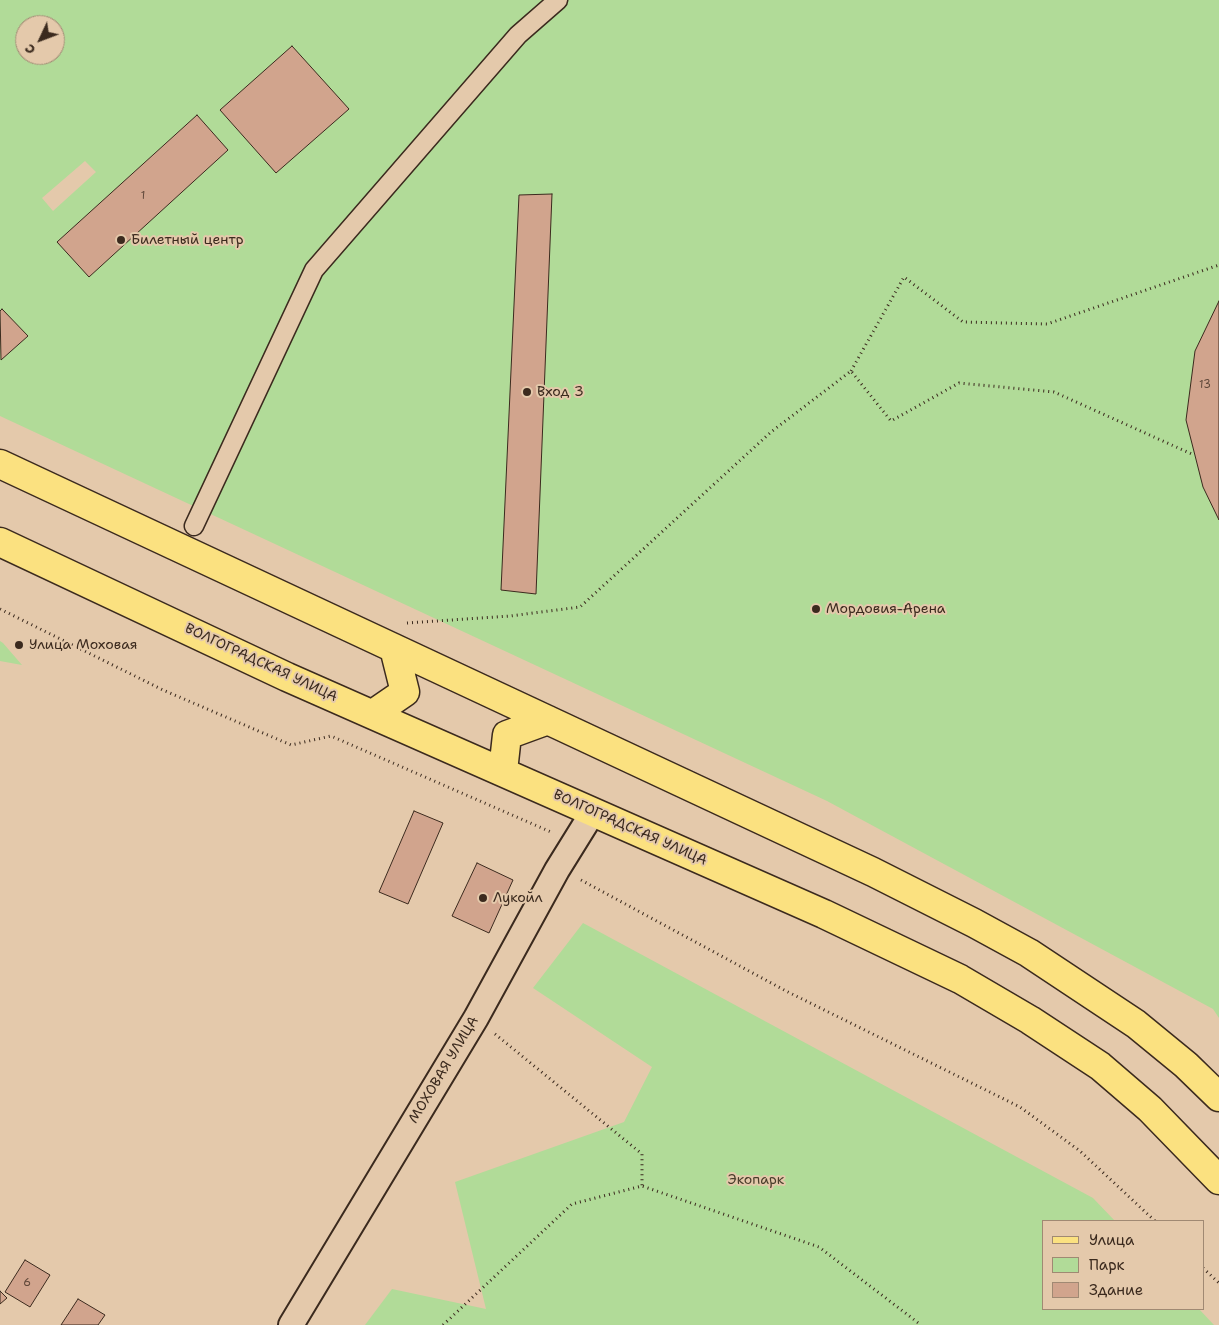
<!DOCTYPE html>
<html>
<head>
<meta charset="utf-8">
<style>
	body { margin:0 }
	#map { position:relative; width:1219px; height:1325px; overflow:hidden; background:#e4c9ab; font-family:"Shantell Sans",sans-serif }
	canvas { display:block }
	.legend { position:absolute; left:1042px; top:1220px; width:162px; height:90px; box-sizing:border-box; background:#e4c9ab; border:1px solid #a08973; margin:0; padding:6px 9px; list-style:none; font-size:15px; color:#3b2a1e }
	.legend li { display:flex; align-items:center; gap:10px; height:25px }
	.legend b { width:25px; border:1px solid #a08973 }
	.north { position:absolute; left:15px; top:15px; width:50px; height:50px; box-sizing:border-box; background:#e4c9ab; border:1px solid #a08973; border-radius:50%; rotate:227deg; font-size:14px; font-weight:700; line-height:20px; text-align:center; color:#3b2a1e }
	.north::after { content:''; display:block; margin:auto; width:18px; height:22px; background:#3b2a1e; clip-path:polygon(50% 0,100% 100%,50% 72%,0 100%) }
</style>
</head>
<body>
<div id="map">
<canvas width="1219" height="1325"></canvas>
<ul class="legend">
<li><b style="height:6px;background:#fbe180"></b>Улица</li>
<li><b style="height:14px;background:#b1db98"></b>Парк</li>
<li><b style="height:14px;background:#d1a48d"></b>Здание</li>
</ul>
<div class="north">С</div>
</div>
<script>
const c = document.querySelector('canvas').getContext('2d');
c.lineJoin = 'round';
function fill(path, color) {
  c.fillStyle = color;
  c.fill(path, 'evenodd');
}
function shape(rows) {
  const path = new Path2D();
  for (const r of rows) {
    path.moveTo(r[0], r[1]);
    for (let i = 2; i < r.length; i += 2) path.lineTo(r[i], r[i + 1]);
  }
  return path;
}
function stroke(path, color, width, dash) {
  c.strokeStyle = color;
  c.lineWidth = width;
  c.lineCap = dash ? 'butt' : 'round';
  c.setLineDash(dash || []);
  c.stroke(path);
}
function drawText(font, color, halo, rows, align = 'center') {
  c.font = font + ' "Shantell Sans",sans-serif';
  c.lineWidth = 4;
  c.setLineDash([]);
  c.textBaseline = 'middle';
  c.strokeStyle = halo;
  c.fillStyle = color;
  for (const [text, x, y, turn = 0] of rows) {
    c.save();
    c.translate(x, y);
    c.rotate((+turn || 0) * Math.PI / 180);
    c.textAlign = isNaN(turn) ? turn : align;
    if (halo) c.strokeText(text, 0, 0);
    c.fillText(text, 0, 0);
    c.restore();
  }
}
fill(shape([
	[0,0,1219,0,1219,1018,1213,1009,827,801,0,416],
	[25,25,55,25,55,55,25,55],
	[85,161,96,172,53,211,42,198],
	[0,641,3,643,22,665,0,661],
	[583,923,1093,1198,1115,1221,1043,1221,1043,1309,1199,1309,1214,1325,365,1325,392,1289,486,1309,455,1182,624,1122,652,1067,533,988]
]), '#b1db98');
const building = shape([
	[292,46,349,109,276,173,220,110,292,46],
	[197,115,228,150,89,277,57,242,197,115],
	[552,194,536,594,501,590,519,195,552,194],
	[1219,301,1219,520,1203,487,1186,420,1195,351,1219,301],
	[2,309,28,336,1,360,0,311,2,309],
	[414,811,443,823,408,904,379,892,414,811],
	[477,863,513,880,489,933,452,916,477,863],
	[25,1260,50,1275,30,1307,5,1292,25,1260],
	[0,1291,7,1298,0,1304,0,1291],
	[78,1299,105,1315,98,1325,61,1325,78,1299]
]);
fill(building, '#d1a48d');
stroke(building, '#3b2a1e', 1);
const pedestrian = shape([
	[194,526,314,270,518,35,558,0]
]);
const minor = shape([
	[291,1325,476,1018,557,870,593,812]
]);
const primary = shape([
	[0,464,873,872,974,923,1029,953,1136,1024,1186,1065,1219,1097],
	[0,542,287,677,824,914,960,979,1030,1020,1100,1066,1150,1109,1219,1180],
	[373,714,405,692,394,648],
	[503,771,507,735,548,720]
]);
stroke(pedestrian, '#3b2a1e', 21);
stroke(minor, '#3b2a1e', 28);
stroke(primary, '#3b2a1e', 31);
stroke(shape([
	[851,371,904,277,963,322,1047,324,1219,265],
	[0,609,163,690,291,745,331,736,551,832],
	[407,623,510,616,580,607,771,432,851,371,891,421,959,383,1054,392,1194,455],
	[581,880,786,991,1020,1107,1080,1151,1155,1221],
	[495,1034,642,1154,642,1186],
	[1203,1268,1219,1283],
	[443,1325,572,1204,642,1186,819,1247,921,1325]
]), '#3b2a1e', 3, [1, 4]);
stroke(pedestrian, '#e4c9ab', 18);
stroke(minor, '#e4c9ab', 24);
stroke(primary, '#fbe180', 28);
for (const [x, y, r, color] of [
	[121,240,5,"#3b2a1e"],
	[527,392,5,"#3b2a1e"],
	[816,609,5,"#3b2a1e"],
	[19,645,5,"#3b2a1e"],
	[483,898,5,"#3b2a1e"]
]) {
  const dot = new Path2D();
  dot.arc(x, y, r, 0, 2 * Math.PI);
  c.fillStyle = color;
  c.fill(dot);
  stroke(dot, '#e4c9ab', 2);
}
drawText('11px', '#60483a', null, [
	["1",143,196],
	["13",1205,385],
	["6",27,1283]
]);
drawText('14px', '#3b2a1e', '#e4c9ab', [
	["Билетный центр",131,240],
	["Вход 3",537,392],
	["Мордовия-Арена",826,609],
	["Улица Моховая",29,645],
	["Лукойл",493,898]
], 'left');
drawText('14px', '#3b2a1e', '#e4c9ab', [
	["ВОЛГОГРАДСКАЯ УЛИЦА",261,663,25],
	["ВОЛГОГРАДСКАЯ УЛИЦА",630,828,24],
	["МОХОВАЯ УЛИЦА",444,1070,-59]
]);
drawText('14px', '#473c2a', '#e4c9ab', [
	["Экопарк",756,1180]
]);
</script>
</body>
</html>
